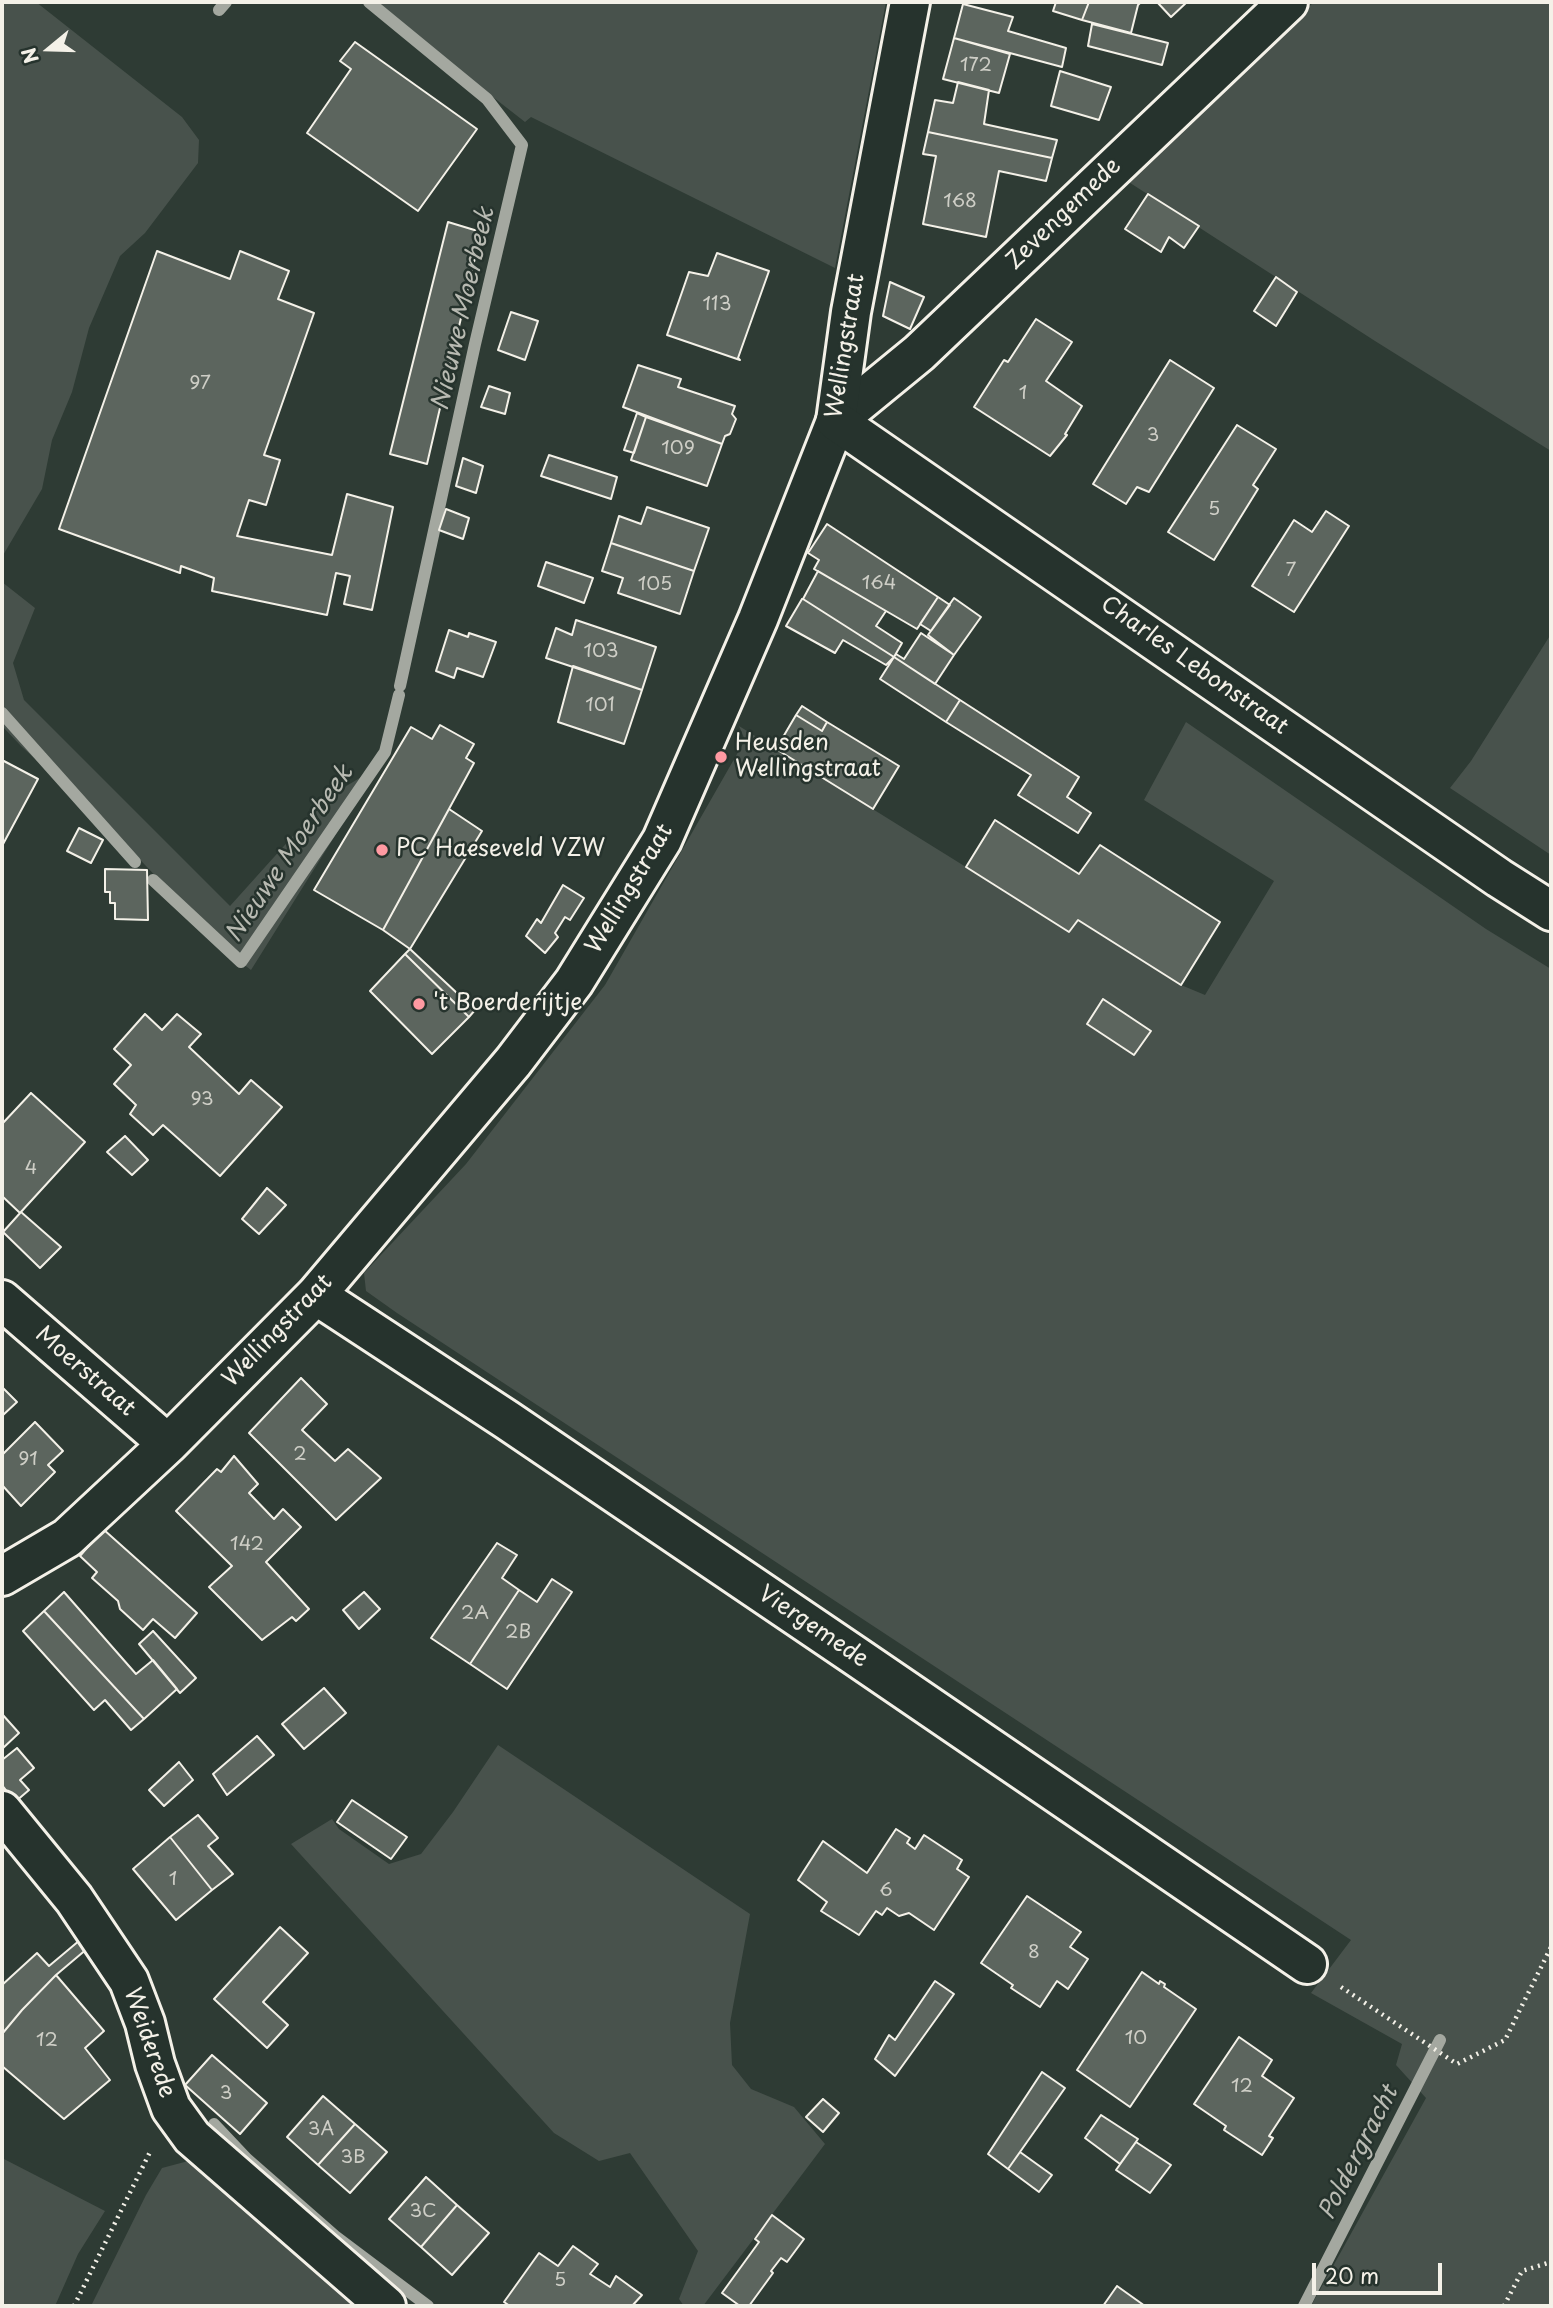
<!DOCTYPE html>
<html>
<head>
<meta charset="utf-8">
<style>
	body { margin:0 }
	#map { position:relative; width:1553px; height:2308px; overflow:hidden; background:#2e3b34; font-family:"Playpen Sans",sans-serif }
	canvas { display:block }
	.frame { position:absolute; inset:0; border:4px solid #f4f1e8; pointer-events:none }
	.north { position:absolute; left:14px; top:14px; width:70px; height:70px; -webkit-text-stroke:5px #26332d; paint-order:stroke; rotate:251deg; font-size:19px; font-weight:700; line-height:28px; text-align:center; color:#f4f1e8 }
	.north::after { content:''; display:block; margin:auto; width:24px; height:32px; background:#f4f1e8; clip-path:polygon(50% 0,100% 100%,50% 72%,0 100%) }
	.scale { position:absolute; left:1312px; top:2263px; width:130px; height:32px; box-sizing:border-box; border:4px solid #f4f1e8; border-top:0; padding-left:9px; font-size:21px; line-height:24px; white-space:nowrap; color:#f4f1e8; -webkit-text-stroke:5px #26332d; paint-order:stroke }
</style>
</head>
<body>
<div id="map">
<canvas width="1553" height="2308"></canvas>
<div class="frame"></div>
<div class="north">N</div>
<div class="scale">20 m</div>
</div>
<script>
const c = document.querySelector('canvas').getContext('2d');
c.lineJoin = 'round';
function fill(path, color) {
  c.fillStyle = color;
  c.fill(path, 'evenodd');
}
function shape(rows) {
  const path = new Path2D();
  for (const r of rows) {
    path.moveTo(r[0], r[1]);
    for (let i = 2; i < r.length; i += 2) path.lineTo(r[i], r[i + 1]);
  }
  return path;
}
function stroke(path, color, width, dash) {
  c.strokeStyle = color;
  c.lineWidth = width;
  c.lineCap = dash ? 'butt' : 'round';
  c.setLineDash(dash || []);
  c.stroke(path);
}
function drawText(font, color, halo, rows, align = 'center') {
  c.font = font + ' "Playpen Sans",sans-serif';
  c.lineWidth = 5;
  c.setLineDash([]);
  c.textBaseline = 'middle';
  c.strokeStyle = halo;
  c.fillStyle = color;
  for (const [text, x, y, turn = 0] of rows) {
    c.save();
    c.translate(x, y);
    c.rotate((+turn || 0) * Math.PI / 180);
    c.textAlign = isNaN(turn) ? turn : align;
    if (halo) c.strokeText(text, 0, 0);
    c.fillText(text, 0, 0);
    c.restore();
  }
}
fill(shape([
	[2,2,36,2,182,117,199,140,198,163,145,233,120,256,89,328,72,392,52,440,42,489,2,557],
	[371,2,886,2,835,268,531,117,525,122],
	[1314,2,1551,2,1551,451,1375,341,1124,179],
	[2,582,35,608,13,663,24,700,230,906,328,797,378,767,251,970,230,954,104,822,21,746,2,726],
	[1551,634,1551,855,1450,788,1471,761],
	[1186,722,1486,929,1551,969,1551,2306,1311,2306,1426,2098,1396,2065,1402,2044,1311,1993,1351,1940,397,1313,366,1291,364,1273,466,1164,605,985,745,740,739,726,1069,931,1078,920,1181,985,1205,995,1274,881,1144,800],
	[498,1745,750,1914,730,2023,732,2065,751,2089,794,2107,825,2144,703,2306,684,2306,679,2299,698,2251,630,2153,599,2161,554,2133,291,1844,332,1819,339,1829,389,1864,421,1854,453,1812],
	[2,2158,105,2211,78,2254,55,2306,2,2306],
	[192,2160,259,2224,362,2306,91,2306,146,2195,162,2168]
]), '#48524c');
stroke(shape([
	[369,2,487,99,522,145,475,344,400,686],
	[219,10,226,2],
	[2,713,135,862],
	[153,880,241,962,385,752,399,695],
	[214,2124,247,2159,335,2236,428,2306],
	[1304,2306,1440,2040]
]), '#a4a8a0', 12);
const building = shape([
	[1056,2,1089,2,1082,20,1053,11,1056,2],
	[1089,2,1141,2,1138,5,1131,33,1082,20,1089,2],
	[1157,2,1187,2,1171,17,1157,2],
	[963,4,1013,17,1008,31,1066,48,1062,67,954,38,963,4],
	[1092,24,1168,43,1162,65,1088,46,1092,24],
	[954,38,1010,54,999,93,943,79,954,38],
	[355,42,477,129,418,211,307,133,351,69,340,61,355,42],
	[1060,71,1111,87,1099,120,1051,106,1060,71],
	[958,82,989,90,984,124,1057,140,1052,158,928,132,935,100,953,103,958,82],
	[928,132,1052,158,1046,181,999,171,986,237,923,224,936,156,923,154,928,132],
	[1148,194,1199,226,1184,248,1169,237,1161,252,1125,229,1148,194],
	[448,222,481,232,427,464,390,454,448,222],
	[157,251,230,279,240,251,289,271,278,299,314,313,264,455,280,460,266,505,249,500,237,536,332,555,347,494,393,507,372,610,344,604,350,576,336,573,327,615,212,591,214,578,181,566,180,573,59,529,157,251],
	[717,253,769,271,738,358,740,360,667,335,689,272,708,276,717,253],
	[1276,277,1297,292,1276,326,1254,311,1276,277],
	[890,282,924,297,910,329,883,316,890,282],
	[511,312,538,321,525,360,498,350,511,312],
	[1036,319,1072,342,1046,381,1082,406,1065,434,1067,435,1050,456,974,407,1004,360,1008,362,1036,319],
	[1170,360,1214,388,1149,492,1137,487,1126,504,1093,484,1170,360],
	[638,365,681,379,678,387,735,406,732,414,736,419,730,434,725,436,722,444,623,407,638,365],
	[489,386,510,393,505,414,481,407,489,386],
	[637,413,646,417,634,453,624,450,637,413],
	[646,417,722,444,707,486,631,460,646,417],
	[1237,425,1276,449,1253,485,1258,489,1214,560,1168,532,1237,425],
	[549,455,617,477,611,499,541,476,549,455],
	[463,458,483,466,476,493,456,486,463,458],
	[647,507,709,528,694,571,611,543,619,516,641,524,647,507],
	[446,509,469,518,463,539,439,530,446,509],
	[1326,511,1349,526,1294,612,1252,586,1294,520,1312,532,1326,511],
	[827,524,938,597,917,629,814,569,819,560,808,553,827,524],
	[611,543,694,571,680,614,618,593,623,578,602,571,611,543],
	[546,562,593,578,584,603,538,586,546,562],
	[818,571,886,611,876,626,902,643,894,657,803,599,818,571],
	[938,597,950,605,931,631,920,624,938,597],
	[954,598,981,617,954,655,928,635,954,598],
	[802,599,803,599,894,657,886,665,843,640,835,653,786,626,802,599],
	[576,620,656,647,642,690,546,658,556,628,572,635,576,620],
	[449,630,468,637,469,633,496,642,483,677,457,668,454,678,436,671,449,630],
	[921,633,954,655,935,684,894,657,896,654,904,659,921,633],
	[894,657,960,700,946,722,880,679,894,657],
	[573,666,642,690,624,744,558,722,573,666],
	[960,700,1079,777,1067,797,1091,813,1078,833,1018,795,1031,775,946,722,960,700],
	[802,706,827,722,822,731,796,715,802,706],
	[796,715,822,731,827,722,899,766,873,809,776,749,796,715],
	[440,725,474,744,466,758,474,763,383,930,314,890,411,727,432,739,440,725],
	[2,760,38,779,2,846,2,760],
	[449,809,482,831,410,949,383,930,449,809],
	[995,820,1079,874,1100,845,1220,922,1181,985,1078,920,1069,932,966,867,995,820],
	[79,828,103,840,91,863,67,851,79,828],
	[105,869,147,870,148,920,115,919,115,903,110,903,110,892,105,892,105,869],
	[563,885,584,898,570,920,565,917,555,933,558,937,545,953,526,936,537,919,541,923,563,885],
	[410,949,475,1010,469,1017,405,954,410,949],
	[405,954,469,1017,432,1054,370,991,405,954],
	[1103,999,1151,1031,1134,1055,1087,1024,1103,999],
	[145,1014,162,1030,177,1014,201,1034,189,1047,239,1094,251,1080,282,1107,220,1176,163,1125,153,1135,130,1114,136,1105,114,1084,131,1065,114,1049,145,1014],
	[31,1093,85,1142,20,1213,2,1196,2,1124,31,1093],
	[125,1136,148,1160,132,1175,107,1152,125,1136],
	[267,1188,286,1205,259,1234,242,1219,267,1188],
	[21,1212,61,1247,40,1268,3,1232,21,1212],
	[301,1378,327,1404,302,1430,335,1461,348,1449,381,1478,336,1520,249,1433,301,1378],
	[3,1388,17,1402,2,1416,2,1390,3,1388],
	[35,1422,63,1451,48,1465,55,1472,21,1506,2,1485,2,1455,35,1422],
	[234,1456,258,1484,249,1493,274,1519,283,1509,301,1527,266,1562,309,1609,296,1621,292,1617,262,1640,209,1587,232,1566,176,1511,217,1469,221,1472,234,1456],
	[103,1529,197,1613,175,1638,153,1619,143,1630,120,1609,118,1601,92,1578,97,1572,80,1556,103,1529],
	[497,1543,517,1555,502,1578,519,1590,470,1664,431,1638,497,1543],
	[552,1579,572,1592,507,1689,470,1664,519,1590,537,1602,552,1579],
	[64,1592,136,1674,153,1660,177,1689,144,1719,44,1611,64,1592],
	[364,1592,380,1609,359,1629,343,1610,364,1592],
	[44,1611,144,1719,131,1730,105,1700,94,1710,23,1631,44,1611],
	[153,1631,196,1678,180,1693,139,1644,153,1631],
	[324,1688,346,1713,304,1749,282,1724,324,1688],
	[2,1714,19,1733,2,1749,2,1714],
	[257,1736,274,1755,227,1795,213,1774,257,1736],
	[17,1748,34,1768,20,1780,29,1790,15,1802,2,1785,2,1760,17,1748],
	[179,1762,193,1780,164,1806,149,1790,179,1762],
	[352,1800,407,1837,391,1859,337,1822,352,1800],
	[198,1815,218,1838,208,1846,233,1874,212,1890,170,1837,198,1815],
	[896,1829,910,1838,907,1843,915,1849,924,1835,962,1860,957,1869,969,1877,934,1930,909,1913,899,1916,887,1908,882,1915,876,1911,859,1935,821,1911,827,1902,798,1880,823,1841,867,1873,896,1829],
	[170,1837,212,1890,176,1920,133,1869,170,1837],
	[1027,1896,1081,1932,1070,1947,1088,1959,1068,1989,1057,1981,1040,2007,1011,1988,1013,1985,981,1963,1027,1896],
	[280,1927,308,1953,263,2002,288,2025,267,2048,214,1999,280,1927],
	[80,1940,88,1948,56,1975,22,2010,2,2034,2,1985,37,1953,49,1966,80,1940],
	[1142,1972,1159,1984,1160,1981,1165,1984,1164,1987,1196,2009,1130,2107,1077,2070,1142,1972],
	[56,1975,104,2031,85,2048,110,2080,64,2119,2,2066,2,2034,22,2010,56,1975],
	[935,1981,954,1994,895,2076,875,2059,889,2035,895,2040,935,1981],
	[1239,2037,1272,2060,1262,2076,1294,2098,1269,2136,1273,2138,1262,2155,1224,2130,1226,2126,1194,2104,1239,2037],
	[212,2055,267,2103,240,2134,185,2085,212,2055],
	[1042,2072,1065,2088,1008,2169,988,2154,1042,2072],
	[323,2096,355,2124,318,2165,287,2137,323,2096],
	[823,2099,839,2113,823,2132,806,2117,823,2099],
	[1101,2115,1138,2139,1120,2164,1085,2138,1101,2115],
	[355,2124,387,2152,350,2193,318,2165,355,2124],
	[1136,2142,1171,2165,1150,2193,1116,2170,1136,2142],
	[1020,2152,1052,2175,1039,2192,1008,2169,1020,2152],
	[426,2177,457,2205,421,2247,389,2219,426,2177],
	[457,2205,489,2233,452,2275,421,2247,457,2205],
	[772,2215,804,2239,787,2262,781,2258,771,2271,773,2273,749,2306,740,2306,722,2293,759,2242,755,2239,772,2215],
	[573,2246,598,2264,590,2274,610,2287,616,2276,642,2295,632,2306,510,2306,504,2302,539,2253,558,2266,573,2246],
	[1117,2286,1145,2306,1103,2306,1117,2286]
]);
fill(building, '#5c655e');
stroke(building, '#f4f1e8', 2);
const minor = shape([
	[316,1295,507,1420,854,1655,1307,1964],
	[2,1300,168,1444],
	[2,1576,67,1538,168,1444,316,1295,513,1062,574,982,662,840,758,619,836,421,919,353,1288,2],
	[2,1811,74,1899,129,1981,145,2023,155,2064,171,2108,192,2137,386,2306]
]);
const tertiary = shape([
	[836,421,851,312,910,2]
]);
const secondary = shape([
	[836,421,1499,878,1551,911]
]);
stroke(minor, '#f4f1e8', 44);
stroke(tertiary, '#f4f1e8', 44);
stroke(secondary, '#f4f1e8', 44);
stroke(shape([
	[1341,1987,1457,2064,1505,2040,1551,1947],
	[74,2306,151,2150],
	[1504,2306,1522,2271,1551,2262]
]), '#f4f1e8', 4.5, [2, 5]);
stroke(minor, '#26332d', 38);
stroke(tertiary, '#26332d', 38);
stroke(secondary, '#26332d', 38);
for (const [x, y, r, color] of [
	[721,757,7,"#ff9aa2"],
	[382,850,7,"#ff9aa2"],
	[419,1004,7,"#ff9aa2"]
]) {
  const dot = new Path2D();
  dot.arc(x, y, r, 0, 2 * Math.PI);
  c.fillStyle = color;
  c.fill(dot);
  stroke(dot, '#26332d', 2.5);
}
drawText('19px', '#cecec6', null, [
	["172",976,66],
	["168",960,202],
	["113",717,305],
	["97",200,384],
	["1",1023,394],
	["3",1153,436],
	["109",678,449],
	["5",1214,510],
	["7",1291,571],
	["164",879,584],
	["105",655,585],
	["103",601,652],
	["101",600,706],
	["93",202,1100],
	["4",31,1169],
	["2",300,1455],
	["91",28,1460],
	["142",247,1545],
	["2A",475,1614],
	["2B",518,1633],
	["1",173,1880],
	["6",886,1891],
	["8",1034,1953],
	["10",1136,2039],
	["12",47,2041],
	["12",1242,2087],
	["3",226,2094],
	["3A",321,2130],
	["3B",353,2158],
	["3C",423,2212],
	["5",560,2281]
]);
drawText('23px', '#f4f1e8', '#26332d', [
	["Zevengemede",1064,214,-44],
	["Wellingstraat",846,346,-81],
	["Charles Lebonstraat",1194,666,35],
	["Wellingstraat",630,889,-59],
	["Wellingstraat",278,1331,-46],
	["Moerstraat",85,1372,41],
	["Viergemede",813,1627,34],
	["Weiderede",149,2043,71]
]);
drawText('23px', '#f4f1e8', '#26332d', [
	["Heusden",735,744],
	["Wellingstraat",735,770],
	["PC Haeseveld VZW",396,850],
	["'t Boerderijtje",433,1004]
], 'left');
drawText('italic 24px', '#b8bab2', '#26332d', [
	["Nieuwe Moerbeek",464,309,-77],
	["Nieuwe Moerbeek",290,854,-56],
	["Poldergracht",1359,2153,-63]
]);
</script>
</body>
</html>
